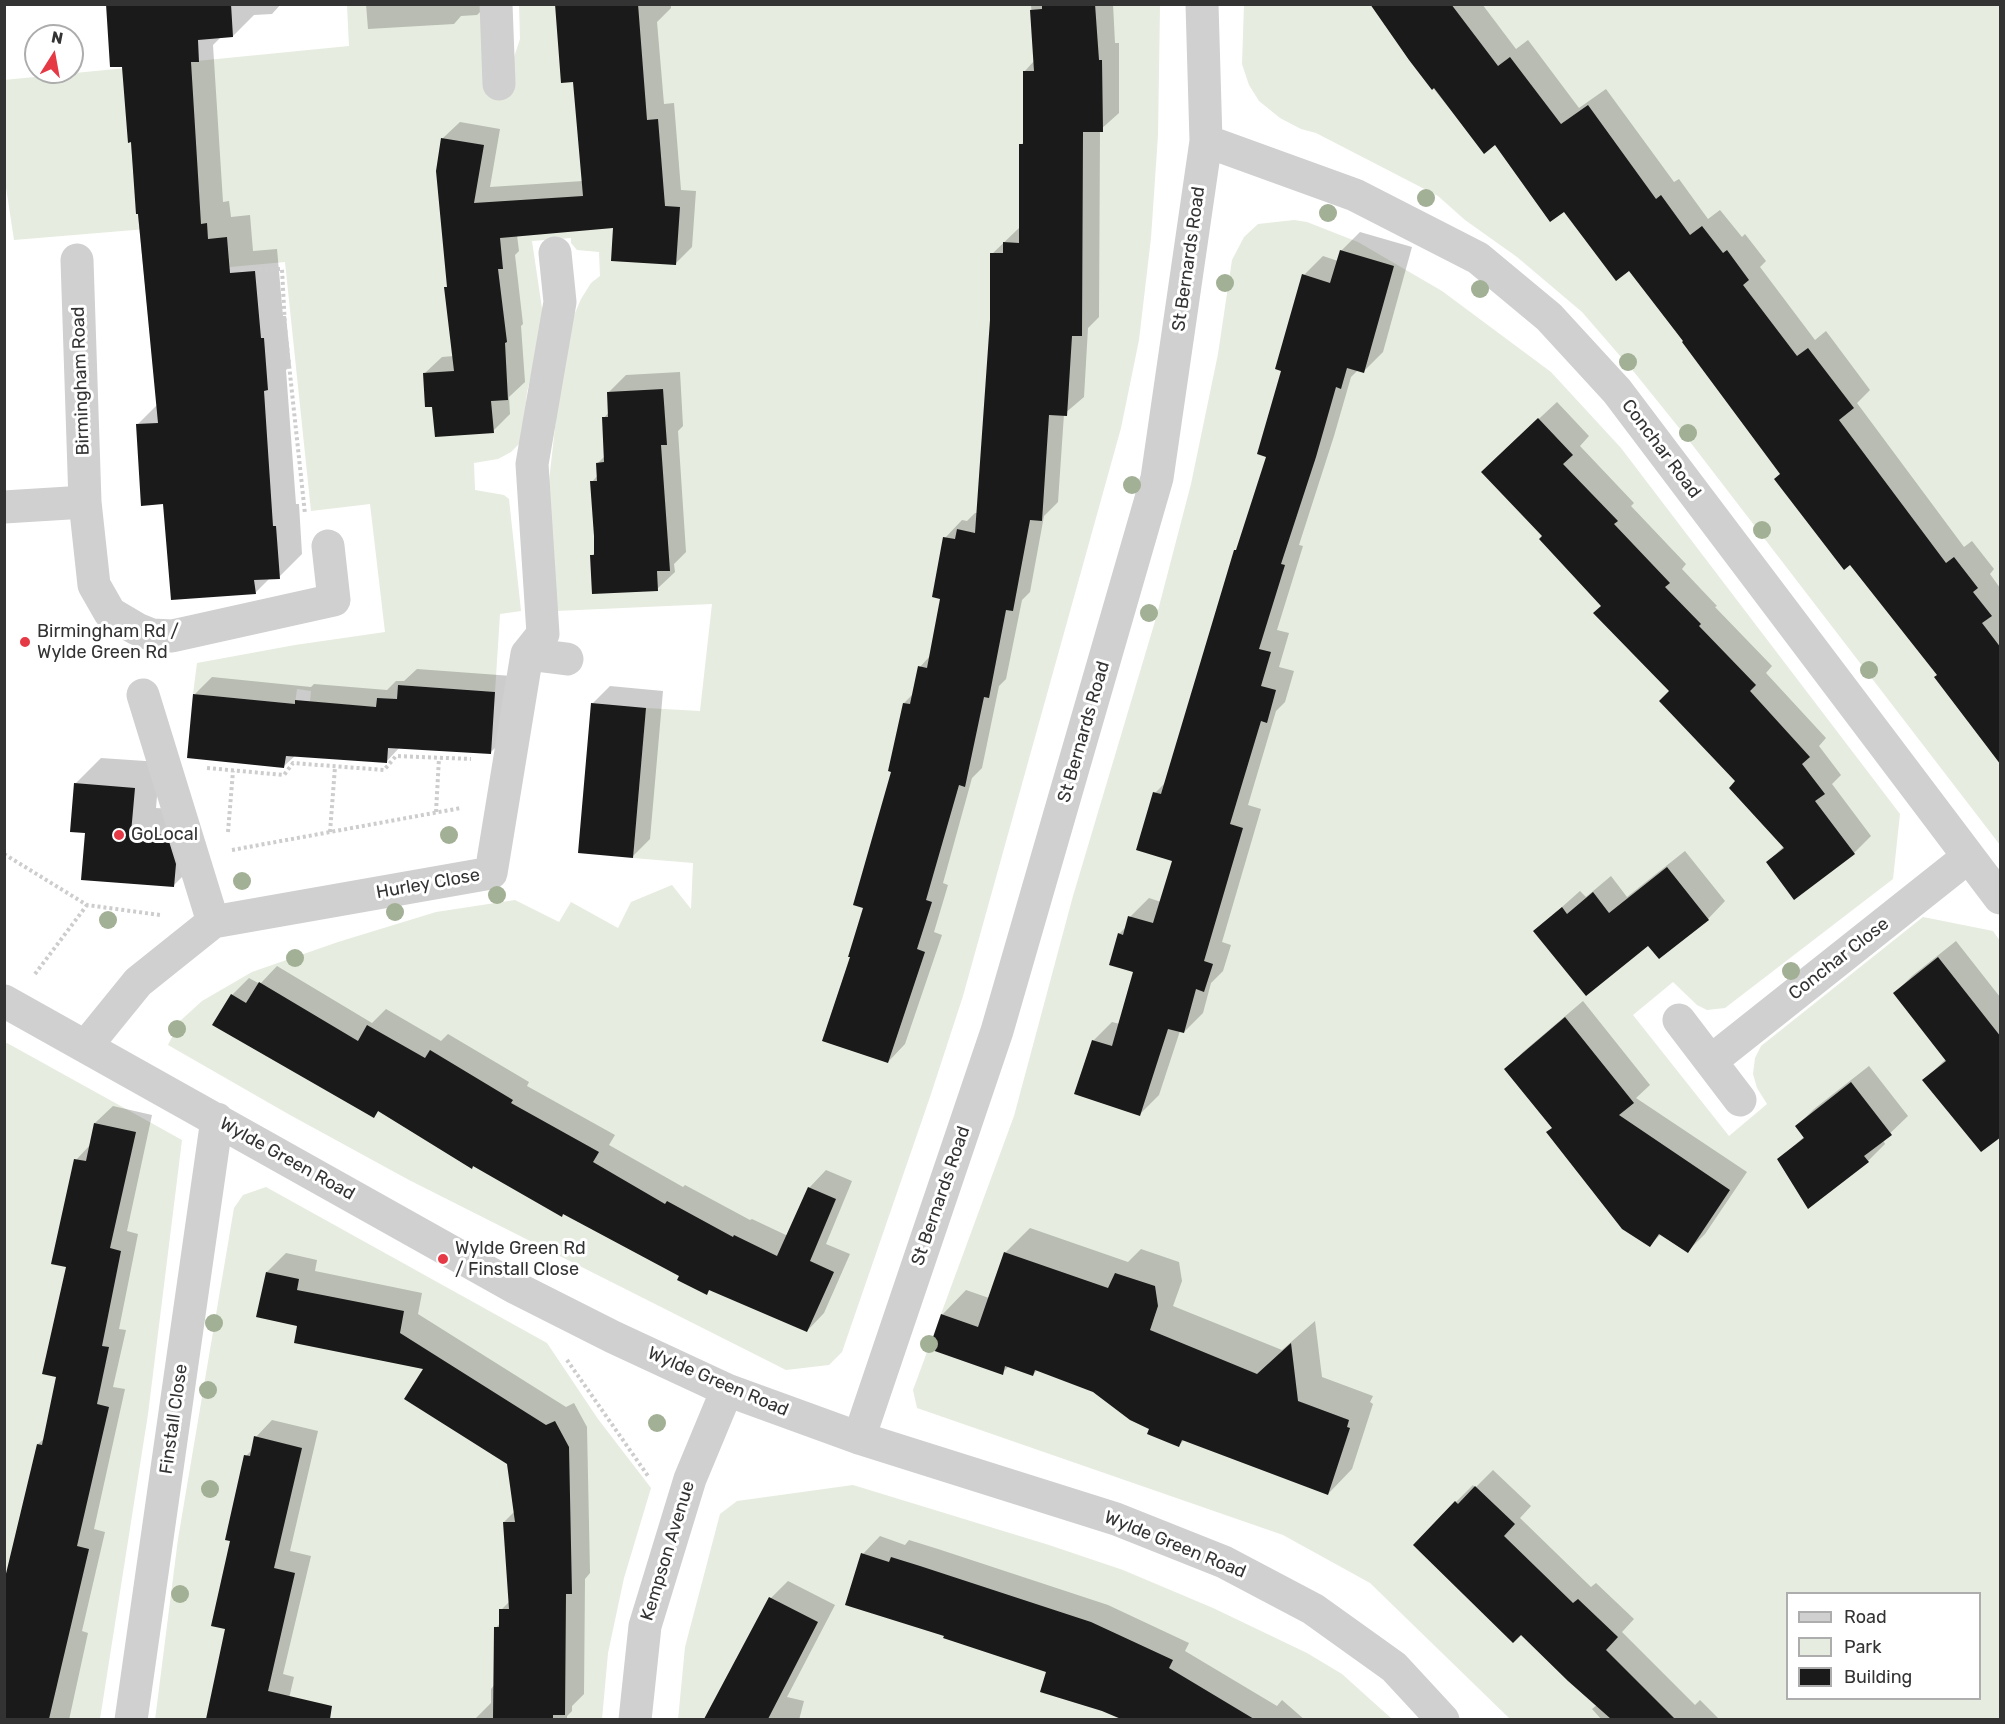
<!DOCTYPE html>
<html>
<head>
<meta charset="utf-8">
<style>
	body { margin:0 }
	#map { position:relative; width:2005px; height:1724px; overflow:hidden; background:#fff; font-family:Rubik,sans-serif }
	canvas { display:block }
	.frame { position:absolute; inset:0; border:6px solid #333; pointer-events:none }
	.legend { position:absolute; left:1786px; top:1592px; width:195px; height:108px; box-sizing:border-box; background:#fff; border:2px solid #adadad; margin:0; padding:8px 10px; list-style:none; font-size:18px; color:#333 }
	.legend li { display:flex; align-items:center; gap:12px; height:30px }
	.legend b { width:30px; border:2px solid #adadad }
	.north { position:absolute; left:24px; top:24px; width:60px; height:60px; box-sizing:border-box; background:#fff; border:2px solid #adadad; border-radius:50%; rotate:11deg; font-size:16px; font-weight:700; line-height:24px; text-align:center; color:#333 }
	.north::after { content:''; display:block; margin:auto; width:21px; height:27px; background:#e63946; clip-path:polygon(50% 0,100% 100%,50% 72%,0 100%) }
</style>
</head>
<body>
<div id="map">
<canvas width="2005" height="1724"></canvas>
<div class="frame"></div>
<ul class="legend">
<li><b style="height:8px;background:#d0d0d0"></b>Road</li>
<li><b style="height:16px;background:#e6ecdf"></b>Park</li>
<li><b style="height:16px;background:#1a1a1a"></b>Building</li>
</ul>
<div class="north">N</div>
</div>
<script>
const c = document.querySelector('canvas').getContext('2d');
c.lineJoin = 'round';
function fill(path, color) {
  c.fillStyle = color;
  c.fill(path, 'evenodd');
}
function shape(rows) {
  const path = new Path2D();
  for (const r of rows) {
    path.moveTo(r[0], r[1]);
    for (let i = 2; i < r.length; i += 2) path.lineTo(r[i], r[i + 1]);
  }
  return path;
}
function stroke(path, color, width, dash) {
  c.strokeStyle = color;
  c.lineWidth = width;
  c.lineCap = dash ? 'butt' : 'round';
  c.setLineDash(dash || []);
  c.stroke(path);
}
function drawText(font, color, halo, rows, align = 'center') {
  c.font = font + ' Rubik,sans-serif';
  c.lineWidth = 6;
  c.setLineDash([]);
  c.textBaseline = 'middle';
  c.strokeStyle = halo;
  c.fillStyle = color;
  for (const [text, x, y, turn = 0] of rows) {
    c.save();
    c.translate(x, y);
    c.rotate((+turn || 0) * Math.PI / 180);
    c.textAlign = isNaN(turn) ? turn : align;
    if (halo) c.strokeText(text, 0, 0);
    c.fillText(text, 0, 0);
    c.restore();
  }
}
fill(shape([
	[347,5,486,5,487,54,482,69,505,84,520,39,519,5,1160,5,1158,135,1151,238,1139,340,1121,428,963,996,930,1097,842,1352,829,1365,786,1370,409,1180,290,1115,168,1045,180,1021,202,1001,252,972,338,942,436,912,515,900,559,922,571,902,618,928,631,902,672,885,691,909,693,863,633,858,646,708,700,711,712,604,556,611,547,499,563,356,572,320,581,299,591,283,600,276,599,252,577,250,571,243,571,238,532,241,544,322,527,392,523,433,519,444,511,452,498,459,474,463,475,490,504,495,509,499,521,611,500,614,495,692,398,685,397,699,377,698,376,707,310,702,311,691,297,689,295,704,193,694,197,663,295,645,385,632,370,504,311,511,285,262,230,267,227,237,208,239,206,224,14,240,4,174,4,80,349,46],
	[1244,5,2000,5,2000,845,1684,434,1634,372,1582,312,1517,257,1465,220,1438,196,1316,133,1301,129,1280,118,1259,101,1249,85,1242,64],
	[1294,220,1307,222,1358,242,1442,291,1551,372,1621,448,1900,814,1893,879,1725,1008,1707,1010,1697,1005,1673,982,1633,1015,1729,1136,1767,1104,1757,1088,1753,1074,1755,1058,1761,1046,1923,917,1993,931,2000,941,2000,1719,1510,1719,1370,1583,1283,1535,917,1408,913,1390,1014,1116,1073,896,1156,618,1191,484,1218,354,1232,260,1244,237,1258,224],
	[1788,1594,1980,1594,1980,1698,1788,1698],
	[7,1043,182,1140,148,1414,100,1719,5,1720,4,1045],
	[266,1187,547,1343,598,1419,651,1488,624,1578,618,1606,608,1653,602,1719,155,1720,178,1539,234,1208,243,1195],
	[853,1485,1049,1545,1123,1570,1213,1608,1307,1653,1342,1674,1392,1719,678,1720,685,1647,720,1514,737,1501]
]), '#e6ecdf');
fill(shape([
	[108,4,281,4,272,14,254,15,233,36,222,36,213,45,223,202,229,201,231,217,250,215,253,251,277,249,283,316,286,316,291,366,286,370,296,504,299,504,302,554,279,577,270,578,255,593,164,503,137,425,157,405,123,65],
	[366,4,488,4,477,15,461,16,454,24,368,29],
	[555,4,671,4,671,8,657,22,664,104,674,103,681,190,696,191,692,247,675,264,615,226,517,235,519,251,515,255,523,324,521,326,525,382,509,397,510,414,493,431,434,405,425,373,442,357,454,356,446,288,448,285,437,171,443,138,460,122,500,129,490,187,583,181,574,80],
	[1031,4,1113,4,1115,43,1119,43,1119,113,1100,130,1099,317,1088,328,1084,397,1064,414,1058,502,1044,516,1030,592,1022,600,1006,679,999,686,982,768,972,778,943,883,948,885,934,932,942,935,905,1044,888,1062,852,956,865,907,893,771,904,703,914,693,920,667,930,656,942,597,945,538,962,520,967,521,975,513,978,513,991,320,992,254,1020,227,1021,145,1025,141,1024,72,1034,61],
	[1372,4,1482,4,1516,49,1528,40,1579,108,1606,89,1674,182,1679,179,1708,219,1720,210,1742,237,1745,234,1766,261,1760,267,1815,340,1826,331,1870,390,1857,403,1964,547,1972,541,1994,569,1990,574,2000,588,2000,764,1936,677,1939,674,1782,473,1629,269,1495,143,1484,152,1410,59],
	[1360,232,1412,247,1383,352,1364,371,1359,369,1351,377,1334,436,1299,545,1303,546,1277,630,1289,633,1279,667,1294,671,1285,702,1276,711,1248,805,1261,809,1222,942,1231,945,1223,971,1211,983,1203,1013,1184,1032,1180,1031,1159,1095,1140,1114,1093,1041,1112,1022,1120,1024,1135,971,1119,934,1127,926,1130,917,1149,898,1161,902,1173,860,1155,793,1166,782,1235,551,1238,548,1268,456,1282,370,1304,275,1323,256,1338,261,1341,251],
	[680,372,683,426,678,431,686,552,674,564,675,572,657,589,591,556,595,553,592,482,598,475,598,463,606,455,604,418,609,412,608,393,626,375],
	[1557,402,1589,436,1580,446,1634,503,1631,506,1686,564,1682,569,1717,606,1715,607,1772,666,1766,673,1826,738,1819,746,1841,775,1832,784,1871,836,1854,853,1768,862,1784,846,1671,691,1603,605,1544,536,1501,454],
	[417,669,512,676,508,735,491,752,400,747,387,761,296,755,284,766,195,694,212,677,311,687,314,684,387,690,396,681,404,681],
	[610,686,663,691,650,839,633,856,592,704],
	[101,758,160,762,156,808,192,810,199,860,173,886,75,784],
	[1685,851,1725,901,1708,919,1649,944,1535,931,1580,891,1586,897,1611,876,1627,897],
	[1956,941,2000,997,2000,1135,1924,1080,1946,1059,1895,993,1912,976],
	[277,966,372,1023,386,1009,441,1041,448,1034,529,1082,527,1086,615,1135,609,1145,683,1187,685,1185,750,1220,752,1219,788,1236,809,1188,826,1170,852,1181,826,1244,850,1254,824,1313,807,1331,710,1289,706,1293,681,1275,379,1110,374,1116,232,995,249,978,260,984],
	[1583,1001,1650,1085,1636,1098,1747,1172,1705,1234,1688,1251,1661,1234,1650,1245,1506,1069,1523,1052],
	[1869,1066,1908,1116,1883,1140,1885,1144,1868,1161,1809,1207,1779,1159,1805,1136,1797,1126,1814,1109],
	[113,1106,152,1115,127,1231,138,1234,119,1329,126,1330,113,1387,125,1389,94,1529,105,1532,82,1631,88,1633,69,1720,4,1720,4,1589,38,1444,45,1438,58,1376,76,1160,91,1144,95,1123],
	[1030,1228,1128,1262,1141,1249,1179,1262,1182,1281,1173,1306,1282,1350,1315,1321,1322,1377,1373,1396,1370,1402,1373,1404,1352,1469,1328,1494,1185,1439,1179,1445,1094,1390,1038,1369,1033,1375,1009,1366,1002,1373,942,1315,966,1290,989,1298,1005,1253],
	[286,1253,317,1260,315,1271,422,1293,418,1314,566,1407,574,1403,587,1427,590,1573,585,1579,584,1694,572,1706,572,1711,567,1716,567,1720,474,1720,491,1703,491,1689,495,1684,496,1628,501,1622,501,1610,510,1601,504,1522,515,1511,508,1463,425,1368,299,1325,267,1272],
	[272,1420,318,1431,290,1551,311,1556,283,1674,294,1677,284,1720,207,1720,227,1627,232,1540,246,1456,253,1449,256,1437],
	[1493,1470,1531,1506,1520,1518,1591,1587,1596,1583,1634,1619,1622,1632,1695,1705,1700,1700,1720,1720,1602,1720,1592,1709,1597,1705,1456,1502,1473,1485,1475,1488],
	[880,1536,905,1545,909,1540,938,1549,1108,1605,1189,1643,1185,1651,1277,1706,1282,1700,1305,1720,1152,1720,1124,1702,1048,1671,946,1635,863,1554],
	[788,1581,835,1605,787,1697,804,1701,799,1720,712,1720,716,1700,771,1598]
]), '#0003');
fill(shape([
	[106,4,231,4,233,37,198,40,199,62,191,62,201,224,207,223,208,239,227,237,230,273,255,271,261,338,264,338,268,390,264,391,273,526,276,526,280,579,254,580,256,594,171,600,163,504,141,506,136,424,158,423,138,214,136,214,131,142,128,143,122,67,110,67],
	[555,4,638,4,647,120,658,119,665,206,680,207,676,265,611,261,613,228,500,238,503,269,498,269,507,342,505,343,508,400,491,401,494,433,435,437,432,407,425,407,423,373,454,371,444,287,447,287,436,171,441,138,484,145,474,203,583,196,573,82,561,83],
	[1042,4,1095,4,1099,60,1102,60,1103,132,1083,132,1082,336,1072,336,1067,416,1049,415,1042,521,1030,520,1013,611,1006,610,989,698,984,697,965,787,959,785,926,900,932,902,917,949,925,952,888,1063,822,1041,850,957,848,957,863,908,853,905,891,772,888,771,903,703,910,704,918,666,927,668,940,599,932,597,943,537,955,539,957,529,975,533,990,320,990,253,1003,253,1003,242,1019,243,1019,144,1023,144,1023,71,1034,71,1030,10,1042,9],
	[1370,4,1451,4,1498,66,1510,57,1561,124,1588,105,1656,199,1661,195,1690,235,1702,226,1723,253,1727,250,1749,280,1743,285,1797,356,1808,348,1854,408,1839,420,1946,563,1954,557,1978,588,1973,592,1992,616,1982,623,2001,648,2001,765,1934,677,1937,675,1850,565,1844,570,1774,479,1780,474,1682,342,1683,341,1629,271,1616,281,1564,212,1550,222,1495,145,1484,154,1434,88,1432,90,1409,60],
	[1340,250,1394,266,1364,373,1347,368,1341,389,1336,387,1316,457,1281,564,1285,565,1259,649,1271,652,1261,686,1276,690,1267,723,1261,721,1230,824,1243,828,1204,961,1213,964,1204,992,1196,989,1184,1033,1168,1029,1140,1116,1074,1094,1092,1040,1112,1046,1133,972,1109,965,1118,933,1123,935,1128,916,1153,923,1172,861,1136,850,1153,792,1161,794,1234,550,1236,550,1266,457,1257,454,1281,371,1275,369,1302,274,1330,283],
	[663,389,667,445,661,445,670,571,657,571,658,591,592,594,590,555,594,555,594,536,590,481,597,481,596,463,604,462,602,417,608,417,607,392],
	[1538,418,1573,455,1563,464,1618,521,1614,524,1670,583,1665,587,1701,624,1699,626,1756,685,1750,691,1810,757,1802,764,1825,794,1815,801,1855,854,1794,900,1766,862,1784,848,1729,788,1735,781,1659,701,1669,691,1593,613,1601,606,1539,539,1542,536,1481,472],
	[398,685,495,692,491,754,388,748,387,763,286,756,284,768,187,758,193,694,295,704,295,700,376,707,377,698,397,699],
	[591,703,646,708,633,858,578,853],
	[74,783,135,788,131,833,167,835,176,864,174,887,81,880,85,833,70,832],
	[1667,867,1709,920,1659,959,1648,946,1586,996,1533,931,1562,907,1567,914,1593,892,1609,913],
	[1938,957,2001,1037,2001,1137,1981,1152,1922,1080,1946,1061,1893,993],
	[259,982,358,1041,367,1025,425,1058,430,1050,513,1100,511,1103,599,1152,593,1162,665,1204,667,1201,733,1237,734,1235,777,1256,808,1187,836,1199,810,1261,834,1272,807,1332,709,1290,707,1295,677,1280,679,1276,563,1214,562,1217,473,1166,472,1169,378,1111,374,1118,212,1025,231,994,246,1003],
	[1565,1017,1634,1103,1619,1115,1730,1190,1688,1253,1659,1234,1650,1247,1622,1229,1546,1132,1552,1128,1504,1069],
	[1851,1082,1892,1135,1864,1156,1869,1162,1808,1209,1777,1159,1804,1138,1795,1126],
	[94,1123,136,1132,110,1248,121,1251,102,1346,109,1347,97,1404,109,1407,77,1546,89,1549,49,1719,4,1719,4,1582,37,1444,42,1445,56,1377,42,1374,66,1267,51,1264,74,1159,86,1161],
	[1004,1252,1108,1288,1115,1273,1155,1286,1158,1306,1150,1330,1257,1374,1291,1343,1298,1401,1349,1420,1347,1427,1350,1428,1328,1495,1182,1440,1179,1447,1147,1434,1149,1429,1130,1420,1093,1392,1035,1370,1033,1376,1005,1366,1003,1375,929,1349,941,1314,978,1327],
	[266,1272,299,1279,297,1290,404,1311,400,1333,546,1425,555,1421,569,1447,572,1594,566,1594,565,1715,553,1715,553,1719,493,1719,494,1627,499,1627,499,1609,509,1609,503,1522,515,1522,507,1464,404,1399,423,1369,294,1343,297,1326,256,1317],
	[254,1436,302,1448,274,1568,295,1573,268,1691,332,1706,330,1719,206,1719,225,1629,211,1626,230,1541,225,1540,244,1455,250,1456],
	[1475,1486,1515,1524,1504,1536,1573,1603,1578,1599,1618,1637,1606,1650,1675,1719,1611,1719,1568,1681,1521,1635,1513,1643,1413,1545,1455,1501,1458,1504],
	[861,1553,889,1562,891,1557,920,1566,1091,1622,1173,1660,1169,1668,1254,1719,1121,1719,1102,1711,1040,1692,1046,1672,943,1638,944,1636,845,1605],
	[769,1597,818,1622,768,1719,704,1719]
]), '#1a1a1a');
stroke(shape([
	[259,270,282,269,285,327,305,514],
	[207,768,284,775,293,763,384,770,396,756,471,759],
	[436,812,439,758],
	[228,832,233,771],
	[330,832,335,767],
	[232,850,461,808],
	[4,854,87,905,160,915],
	[35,974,87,905],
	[567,1360,648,1476]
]), '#cdcdcd', 4, [3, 3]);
stroke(shape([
	[496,4,499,84],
	[1206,141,1355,195,1478,258,1549,317,1617,391,2000,898],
	[77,260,85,502,94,585,110,613,137,629,152,635,172,636,334,600,328,546],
	[4,507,85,502],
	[527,654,543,634,532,464,560,302,555,253],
	[143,695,213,922],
	[4,1001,516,1288,613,1337,727,1390,859,1438,1116,1519,1224,1562,1313,1609,1394,1667,1443,1720],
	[1679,1020,1740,1100],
	[86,1046,138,982,213,922,491,873,527,654,567,659],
	[1711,1061,1968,857],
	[859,1438,997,1031,1157,478,1206,141,1202,4],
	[131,1720,217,1119],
	[635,1720,645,1626,690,1479,727,1390]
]), '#d0d0d0', 33);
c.fillStyle = '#a2b095';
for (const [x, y] of [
	[1426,198],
	[1328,213],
	[1225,283],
	[1480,289],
	[1628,362],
	[1688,433],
	[1132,485],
	[1762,530],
	[1149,613],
	[1869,670],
	[449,835],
	[242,881],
	[497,895],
	[395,912],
	[108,920],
	[295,958],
	[1791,971],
	[177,1029],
	[214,1323],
	[929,1344],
	[208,1390],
	[657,1423],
	[210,1489],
	[180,1594]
]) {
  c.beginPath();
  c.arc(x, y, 9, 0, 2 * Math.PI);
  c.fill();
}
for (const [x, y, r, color] of [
	[25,642,6,"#e63946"],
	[119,835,6,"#e63946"],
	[443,1259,6,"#e63946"]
]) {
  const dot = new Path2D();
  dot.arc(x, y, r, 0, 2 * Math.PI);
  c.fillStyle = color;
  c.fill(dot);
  stroke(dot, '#fff', 2);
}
drawText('18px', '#333', '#fff', [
	["St Bernards Road",1189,259,-82],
	["Birmingham Road",81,381,-92],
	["Conchar Road",1661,449,53],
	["St Bernards Road",1084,732,-74],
	["Hurley Close",428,884,-10],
	["Conchar Close",1839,959,-38],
	["Wylde Green Road",287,1159,29],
	["St Bernards Road",941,1196,-71],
	["Wylde Green Road",718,1382,23],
	["Finstall Close",174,1419,-82],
	["Wylde Green Road",1175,1545,22],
	["Kempson Avenue",668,1551,-73]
]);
drawText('18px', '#333', '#fff', [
	["Birmingham Rd /",37,632],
	["Wylde Green Rd",37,653],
	["GoLocal",131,835],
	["Wylde Green Rd",455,1249],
	["/ Finstall Close",455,1270]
], 'left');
</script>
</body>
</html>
